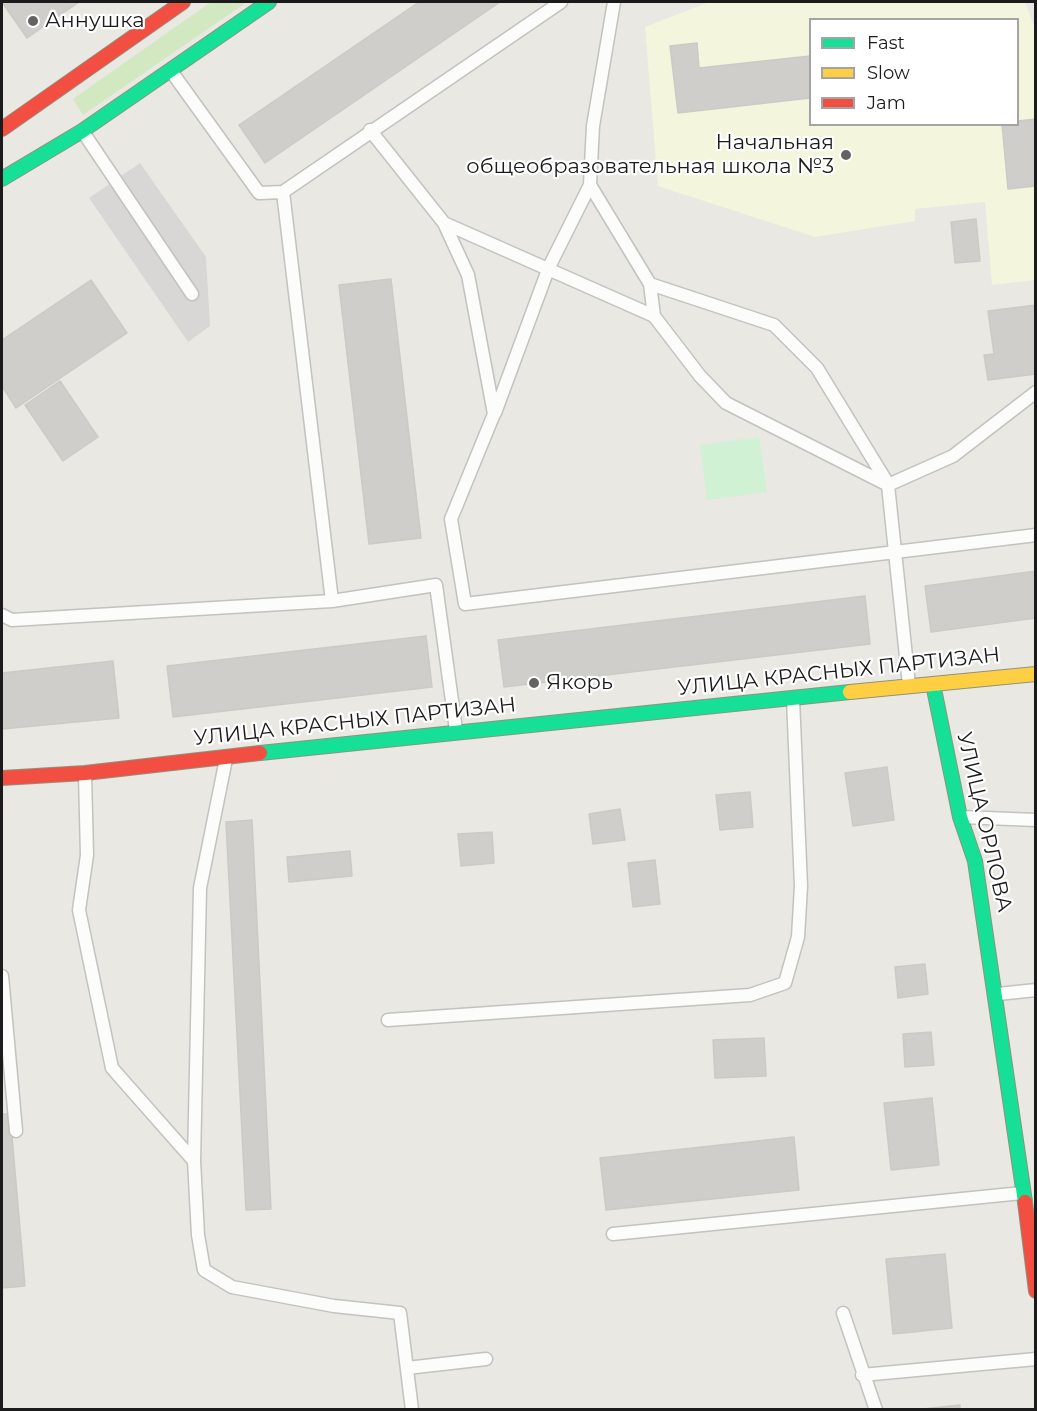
<!DOCTYPE html>
<html>
<head>
<meta charset="utf-8">
<style>
	body { margin:0 }
	#map { position:relative; width:1037px; height:1411px; overflow:hidden; background:#e9e8e3; font-family:Montserrat,sans-serif }
	canvas { display:block }
	.frame { position:absolute; inset:0; border:3px solid #1b1b1b; pointer-events:none }
	.legend { position:absolute; left:809px; top:18px; width:210px; height:108px; box-sizing:border-box; background:#fff; border:2px solid #a4a4a4; margin:0; padding:8px 10px; list-style:none; font-size:18px; color:#1b1b1b }
	.legend li { display:flex; align-items:center; gap:12px; height:30px }
	.legend b { width:30px; border:2px solid #a4a4a4 }
</style>
</head>
<body>
<div id="map">
<canvas width="1037" height="1411"></canvas>
<div class="frame"></div>
<ul class="legend">
<li><b style="height:8px;background:#16e098"></b>Fast</li>
<li><b style="height:8px;background:#ffcf43"></b>Slow</li>
<li><b style="height:8px;background:#f24e42"></b>Jam</li>
</ul>
</div>
<script>
const c = document.querySelector('canvas').getContext('2d');
c.lineJoin = 'round';
function fill(path, color) {
  c.fillStyle = color;
  c.fill(path, 'evenodd');
}
function shape(rows) {
  const path = new Path2D();
  for (const r of rows) {
    path.moveTo(r[0], r[1]);
    for (let i = 2; i < r.length; i += 2) path.lineTo(r[i], r[i + 1]);
  }
  return path;
}
function stroke(path, color, width, dash) {
  c.strokeStyle = color;
  c.lineWidth = width;
  c.lineCap = dash ? 'butt' : 'round';
  c.setLineDash(dash || []);
  c.stroke(path);
}
function drawText(font, color, halo, rows, align = 'center') {
  c.font = font + ' Montserrat,sans-serif';
  c.lineWidth = 4.5;
  c.setLineDash([]);
  c.textBaseline = 'middle';
  c.strokeStyle = halo;
  c.fillStyle = color;
  for (const [text, x, y, turn = 0] of rows) {
    c.save();
    c.translate(x, y);
    c.rotate((+turn || 0) * Math.PI / 180);
    c.textAlign = isNaN(turn) ? turn : align;
    if (halo) c.strokeText(text, 0, 0);
    c.fillText(text, 0, 0);
    c.restore();
  }
}
fill(shape([
	[140,163,206,257,210,326,188,342,89,198]
]), '#d8d7d5');
fill(shape([
	[709,2,1025,2,1036,31,1035,280,992,285,985,202,915,209,915,221,815,237,658,186,645,27],
	[810,20,1018,20,1018,124,810,124]
]), '#f3f5dc');
fill(shape([
	[211,2,247,2,83,115,73,99]
]), '#d2e8c1');
fill(shape([
	[759,437,767,492,707,500,700,445]
]), '#d0f1d3');
const building = shape([
	[2,2,79,2,27,38,2,2],
	[419,2,500,2,265,163,239,125,419,2],
	[697,43,699,68,810,56,810,98,678,113,670,46,697,43],
	[1036,119,1036,186,1008,189,1002,124,1018,124,1018,121,1036,119],
	[976,219,980,261,955,263,951,222,976,219],
	[391,279,421,538,369,544,339,285,391,279],
	[91,280,127,333,16,408,2,386,2,340,91,280],
	[1036,305,1036,374,988,380,984,355,994,354,988,311,1036,305],
	[60,381,98,437,63,461,25,405,60,381],
	[1036,571,1036,618,931,632,925,586,1036,571],
	[865,596,870,644,504,687,498,640,865,596],
	[426,636,432,687,173,717,167,666,426,636],
	[113,661,119,718,2,729,2,673,113,661],
	[887,767,894,820,853,826,845,773,887,767],
	[750,792,753,827,720,830,716,795,750,792],
	[620,809,625,840,593,844,589,814,620,809],
	[252,820,271,1209,246,1210,226,822,252,820],
	[492,832,494,863,461,866,458,834,492,832],
	[350,851,352,876,289,882,287,857,350,851],
	[655,860,660,904,633,907,628,863,655,860],
	[925,964,928,994,898,998,895,967,925,964],
	[931,1032,934,1065,905,1067,903,1034,931,1032],
	[764,1038,766,1076,715,1078,713,1040,764,1038],
	[932,1098,939,1165,891,1170,884,1103,932,1098],
	[2,1114,10,1114,25,1286,2,1288,2,1114],
	[794,1137,799,1190,606,1210,600,1158,794,1137],
	[945,1254,952,1328,893,1334,886,1259,945,1254],
	[960,1405,960,1410,914,1410,960,1405]
]);
fill(building, '#d0ceca');
stroke(building, '#cccac5', 1.5);
const lane = shape([
	[171,71,259,193,283,192,561,2],
	[370,130,444,223,468,275,494,414,451,519,465,604,1036,535],
	[83,132,192,294],
	[590,185,650,284,654,316,700,376,726,403,888,485],
	[283,192,332,601],
	[444,223,654,316],
	[650,284,774,325,817,368,888,484],
	[495,413,549,267,590,185,593,126,614,2],
	[2,615,12,620,332,601,436,585,456,730],
	[909,685,888,485,953,456,1036,392],
	[226,759,200,888,194,1161,198,1235,204,1270,232,1287,334,1306,400,1313,412,1410],
	[85,775,87,855,79,910,112,1068,194,1161],
	[961,817,1036,820],
	[2,976,16,1131],
	[998,994,1036,990],
	[388,1020,750,995,785,983,798,937,801,886,793,699],
	[613,1234,1022,1193],
	[843,1313,876,1410],
	[407,1368,486,1359],
	[862,1375,1036,1359]
]);
const fast = shape([
	[2,179,82,131,269,2],
	[933,684,960,817,975,861,1025,1202],
	[260,753,850,692]
]);
const slow = shape([
	[850,692,1036,674]
]);
const jam = shape([
	[2,129,183,2],
	[2,778,85,773,260,753],
	[1025,1202,1036,1291]
]);
stroke(lane, '#c2c2bf', 15);
stroke(fast, '#8f927c', 16);
stroke(slow, '#8f927c', 16);
stroke(jam, '#8f927c', 16);
stroke(lane, '#fcfcfb', 12);
stroke(fast, '#16e098', 14);
stroke(slow, '#ffcf43', 14);
stroke(jam, '#f24e42', 14);
for (const [x, y, r, color] of [
	[33,21,6,"#636361"],
	[846,155,6,"#636361"],
	[534,683,6,"#636361"]
]) {
  const dot = new Path2D();
  dot.arc(x, y, r, 0, 2 * Math.PI);
  c.fillStyle = color;
  c.fill(dot);
  stroke(dot, '#fff', 2);
}
drawText('21px', '#1b1b1b', '#fff', [
	["Аннушка",45,21],
	["Начальная",834,143,"right"],
	["общеобразовательная школа №3",834,167,"right"],
	["Якорь",546,683]
], 'left');
drawText('21px', '#1b1b1b', '#fff', [
	["УЛИЦА КРАСНЫХ ПАРТИЗАН",839,672,-6],
	["УЛИЦА КРАСНЫХ ПАРТИЗАН",355,722,-6],
	["УЛИЦА ОРЛОВА",984,822,77]
]);
</script>
</body>
</html>
